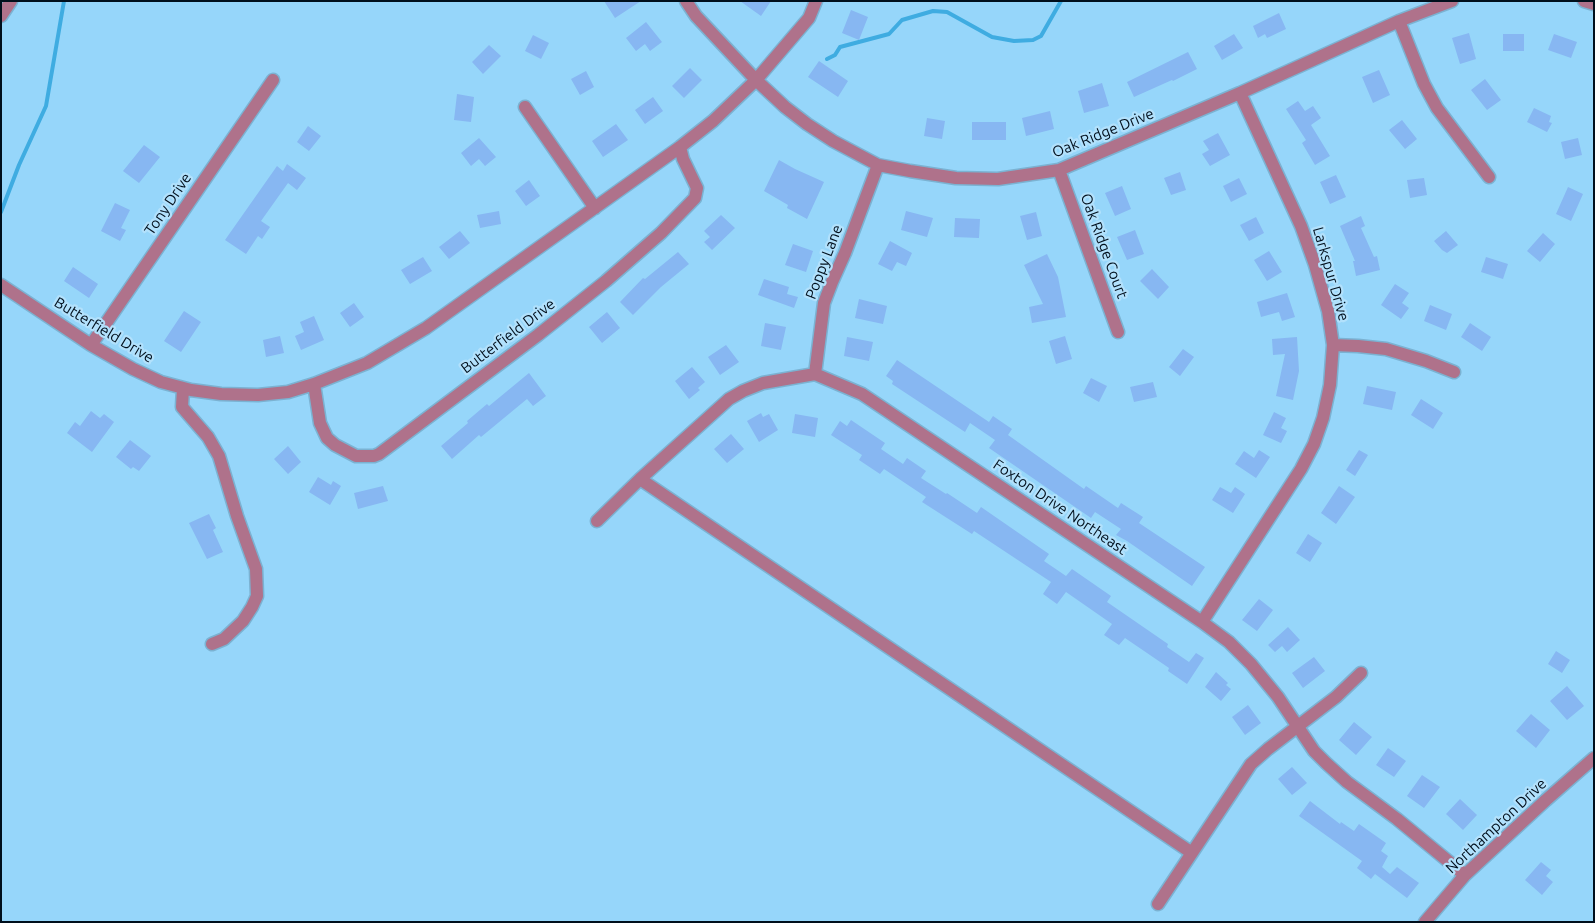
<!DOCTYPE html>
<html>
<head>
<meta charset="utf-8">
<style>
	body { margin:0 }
	#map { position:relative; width:1595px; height:923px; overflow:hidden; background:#96d6fa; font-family:Ubuntu,sans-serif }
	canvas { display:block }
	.frame { position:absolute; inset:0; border:2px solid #000f1c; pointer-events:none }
</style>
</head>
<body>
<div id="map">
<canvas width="1595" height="923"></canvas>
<div class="frame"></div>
</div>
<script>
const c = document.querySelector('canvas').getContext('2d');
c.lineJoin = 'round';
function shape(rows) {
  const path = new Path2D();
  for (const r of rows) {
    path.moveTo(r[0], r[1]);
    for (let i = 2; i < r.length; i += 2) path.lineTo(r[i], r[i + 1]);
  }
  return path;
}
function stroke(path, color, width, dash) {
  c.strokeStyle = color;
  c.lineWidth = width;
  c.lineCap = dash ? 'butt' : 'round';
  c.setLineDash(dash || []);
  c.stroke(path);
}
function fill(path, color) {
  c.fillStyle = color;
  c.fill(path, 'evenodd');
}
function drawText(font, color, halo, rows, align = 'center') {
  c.font = font + ' Ubuntu,sans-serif';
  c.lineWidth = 4.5;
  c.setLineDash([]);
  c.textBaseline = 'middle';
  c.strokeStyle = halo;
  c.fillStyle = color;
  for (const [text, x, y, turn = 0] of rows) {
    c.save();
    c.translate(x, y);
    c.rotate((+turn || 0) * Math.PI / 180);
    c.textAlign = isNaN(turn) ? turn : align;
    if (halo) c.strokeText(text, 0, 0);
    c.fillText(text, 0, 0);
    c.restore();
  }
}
stroke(shape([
	[827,59,835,55,840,47,889,34,902,20,933,11,947,12,992,37,1014,41,1033,40,1041,36,1061,1],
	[1,212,19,165,46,106,64,1]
]), '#3face1', 4);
fill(shape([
	[604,1,641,1,615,18],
	[740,1,771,1,761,16],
	[851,10,868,17,859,40,842,33],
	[1279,13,1286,29,1267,38,1265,34,1258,38,1253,26],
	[646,22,662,42,650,51,645,44,636,51,626,38],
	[1469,33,1476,59,1460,64,1452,38],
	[1234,34,1243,48,1222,60,1214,46],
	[1503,34,1524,34,1524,51,1503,51],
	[1554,34,1577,42,1571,58,1548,50],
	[533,35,549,43,541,59,525,51],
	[489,45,501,56,483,74,472,62],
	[1188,52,1197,69,1173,81,1172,80,1134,97,1127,82],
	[819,61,848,81,838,97,808,77],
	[690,68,702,80,684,98,672,86],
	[1379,70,1390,95,1373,103,1362,77],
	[586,71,594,87,580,95,571,79],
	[1485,79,1501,100,1487,110,1471,90],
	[1102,83,1109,106,1084,113,1078,91],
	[457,94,474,97,471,122,454,120],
	[653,97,663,111,645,124,635,110],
	[1298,101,1305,111,1313,106,1321,118,1311,125,1330,156,1315,165,1302,143,1306,140,1286,109],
	[1534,108,1551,116,1549,122,1552,123,1547,132,1527,122],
	[1050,111,1054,129,1026,136,1022,118],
	[927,118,945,121,942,139,924,136],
	[1402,120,1417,139,1405,149,1389,130],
	[972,122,1006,122,1006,140,972,140],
	[616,124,628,140,603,157,592,141],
	[308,126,321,136,309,151,297,142],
	[1218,133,1230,155,1210,166,1202,154,1209,150,1203,141],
	[479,138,496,157,485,166,479,159,471,166,461,153],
	[1578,138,1582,155,1565,159,1561,142],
	[144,145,160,157,139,183,123,171],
	[779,160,795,169,824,182,807,219,787,208,788,205,764,191],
	[287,164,306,178,297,190,288,183,261,221,270,227,262,239,258,236,246,254,225,240,277,166,283,171],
	[1180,172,1186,190,1171,195,1164,178],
	[1336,175,1346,197,1330,204,1320,182],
	[1239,178,1247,194,1231,202,1223,186],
	[1424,178,1427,195,1410,198,1407,180],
	[529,180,540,196,526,206,515,191],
	[1122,186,1131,209,1115,216,1105,193],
	[1568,187,1583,194,1571,221,1556,214],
	[115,203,130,210,121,228,126,230,120,241,101,231],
	[499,211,501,224,480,228,477,215],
	[906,211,933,218,927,237,901,230],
	[1036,212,1042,236,1027,240,1020,216],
	[721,215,735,228,712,250,704,242,710,237,704,231],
	[1361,216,1365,226,1361,228,1374,257,1377,256,1380,270,1356,276,1353,261,1355,261,1340,226],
	[1256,217,1264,233,1249,241,1240,225],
	[955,218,980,219,979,238,954,237],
	[1135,230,1144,254,1127,260,1117,237],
	[460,231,470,243,449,259,439,247],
	[1446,231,1458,245,1447,253,1442,250,1434,241],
	[1543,233,1555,244,1540,262,1527,251],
	[890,241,912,253,906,266,897,262,892,271,878,264],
	[793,244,813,251,806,272,785,265],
	[1269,251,1282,272,1267,281,1254,260],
	[678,252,689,264,661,287,633,315,620,302,643,278,645,279],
	[1047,254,1058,277,1066,317,1032,323,1029,307,1043,304,1024,265],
	[423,257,432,271,410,284,401,270],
	[1486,257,1508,264,1503,279,1481,272],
	[73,267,98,284,89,298,64,281],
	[1152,269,1169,287,1158,299,1140,281],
	[764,279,789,287,787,294,798,297,794,308,758,295],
	[1395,284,1409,293,1402,303,1409,308,1401,319,1381,305],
	[1287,293,1295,317,1282,321,1279,312,1261,317,1257,302],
	[859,299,887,306,883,324,855,318],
	[354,303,364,317,350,327,340,313],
	[1430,305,1452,314,1446,330,1424,321],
	[184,311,201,322,181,352,164,341],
	[607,312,620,328,602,343,589,327],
	[314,316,324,340,301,350,295,336,304,332,300,322],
	[765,323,786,327,781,350,761,346],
	[1470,323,1491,337,1482,351,1461,337],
	[280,336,284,353,266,357,263,340],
	[1065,336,1072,359,1056,364,1049,341],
	[847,337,873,342,869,361,844,356],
	[1297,337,1299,371,1293,400,1276,396,1285,354,1273,355,1272,339],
	[726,345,739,362,720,375,708,357],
	[1183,349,1194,357,1180,376,1169,367],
	[897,360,989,422,993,416,1012,429,1008,435,1084,489,1086,486,1118,508,1121,503,1143,517,1139,523,1205,567,1192,586,1127,541,1116,535,1121,529,1095,512,1091,518,989,448,995,440,970,423,965,432,892,384,893,381,886,376],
	[692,367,705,382,698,388,700,390,689,399,675,381],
	[529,373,546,396,533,406,527,399,481,437,479,435,452,459,441,446,468,423,467,421,487,404,489,406],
	[1091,378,1107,386,1099,402,1083,393],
	[1153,382,1157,397,1134,402,1130,387],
	[1367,386,1396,392,1392,410,1363,404],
	[1421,399,1443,413,1433,429,1411,415],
	[91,411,100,418,104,414,114,422,92,452,67,433,75,422,80,426],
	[1274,412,1286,418,1281,428,1287,431,1281,443,1263,435],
	[761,413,763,417,769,414,778,430,759,442,747,421],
	[795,414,818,418,815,437,792,433],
	[851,420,885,443,881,449,903,464,907,458,926,471,921,478,946,494,947,493,977,513,981,507,1049,554,1044,561,1066,576,1072,569,1111,596,1107,602,1168,644,1167,647,1189,662,1196,653,1204,658,1187,684,1168,671,1169,668,1125,638,1119,645,1104,635,1112,624,1066,592,1057,604,1043,594,1051,582,974,531,972,534,922,502,926,497,884,469,880,474,859,460,862,455,831,435,840,421,847,426],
	[731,434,744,449,727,463,714,449],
	[130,440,151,456,139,471,133,467,131,469,116,457],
	[288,446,301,462,288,474,274,459],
	[1259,450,1270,457,1256,478,1235,464,1244,451,1254,458],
	[1359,450,1368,455,1355,476,1346,470],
	[318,477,331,485,333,481,341,486,330,505,309,492],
	[383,486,388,501,358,509,354,493],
	[1339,486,1355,497,1336,524,1321,513],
	[1220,487,1231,493,1235,487,1245,494,1233,513,1212,500],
	[209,514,216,528,213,530,223,552,207,559,189,523],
	[1308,534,1322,543,1310,562,1296,553],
	[1259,599,1273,610,1257,631,1242,620],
	[1288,627,1300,640,1287,652,1282,646,1275,652,1268,645],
	[1556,651,1570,660,1562,673,1548,664],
	[1314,657,1325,671,1303,688,1292,673],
	[1216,672,1228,683,1226,685,1231,689,1221,701,1205,687],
	[1567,686,1584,706,1567,720,1550,701],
	[1248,705,1261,723,1245,735,1232,717],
	[1531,714,1550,730,1536,748,1516,731],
	[1354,722,1372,737,1356,755,1339,740],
	[1388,748,1406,761,1394,777,1376,765],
	[1292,767,1307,783,1292,795,1278,779],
	[1422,775,1440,787,1424,808,1407,796],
	[1460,799,1477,815,1463,830,1446,814],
	[1310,801,1340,824,1341,822,1354,831,1359,824,1386,843,1381,851,1388,856,1382,867,1390,874,1397,867,1419,883,1407,898,1375,874,1371,879,1357,868,1362,861,1299,816],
	[1541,862,1551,870,1546,876,1553,882,1542,895,1525,880]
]), '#87b7f2');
const minor = shape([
	[686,1,696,16,756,80,785,107,807,124,833,141,878,165,910,171,956,178,998,179,1059,170,1240,93,1399,21,1452,1],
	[1584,1,1594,4],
	[1,16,11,1],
	[1399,21,1424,84,1437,108,1489,177],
	[525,107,595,208],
	[1059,170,1118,332],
	[1,285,91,345,133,369,161,382,191,390,221,394,258,395,288,392,314,384,367,363,426,328,680,147,713,121,756,80,809,18,816,1],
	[91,345,273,80],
	[1333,345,1358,346,1386,349,1426,361,1454,372],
	[815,374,824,303,832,282,845,253,878,165],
	[314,384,320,423,327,438,335,445,356,456,374,456,379,454,538,335,606,281,661,233,695,198,697,188,683,159,680,147],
	[183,388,182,407,208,437,219,456,237,516,256,569,257,596,252,607,243,621,224,639,212,644],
	[640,479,1192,853],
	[597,521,640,479,729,399,743,391,763,383,815,374,862,394,1202,622,1229,642,1251,664,1278,697,1314,751,1326,763,1347,782,1397,819,1465,875],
	[1202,622,1301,469,1314,444,1323,418,1330,385,1333,345,1328,311,1315,265,1301,226,1240,93],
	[1158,904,1251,764,1268,749,1336,697,1361,673],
	[1425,922,1465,875,1546,800,1594,758]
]);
stroke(minor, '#7bb2d2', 15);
stroke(minor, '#af728b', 12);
drawText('15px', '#000f1c', '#b2e1fc', [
	["Oak Ridge Drive",1103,133,-22],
	["Tony Drive",168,204,-56],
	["Oak Ridge Court",1104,246,70],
	["Poppy Lane",824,262,-69],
	["Larkspur Drive",1331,274,74],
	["Butterfield Drive",104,330,31],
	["Butterfield Drive",508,336,-37],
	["Foxton Drive Northeast",1060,507,34],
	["Northampton Drive",1496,826,-43]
]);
</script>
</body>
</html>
